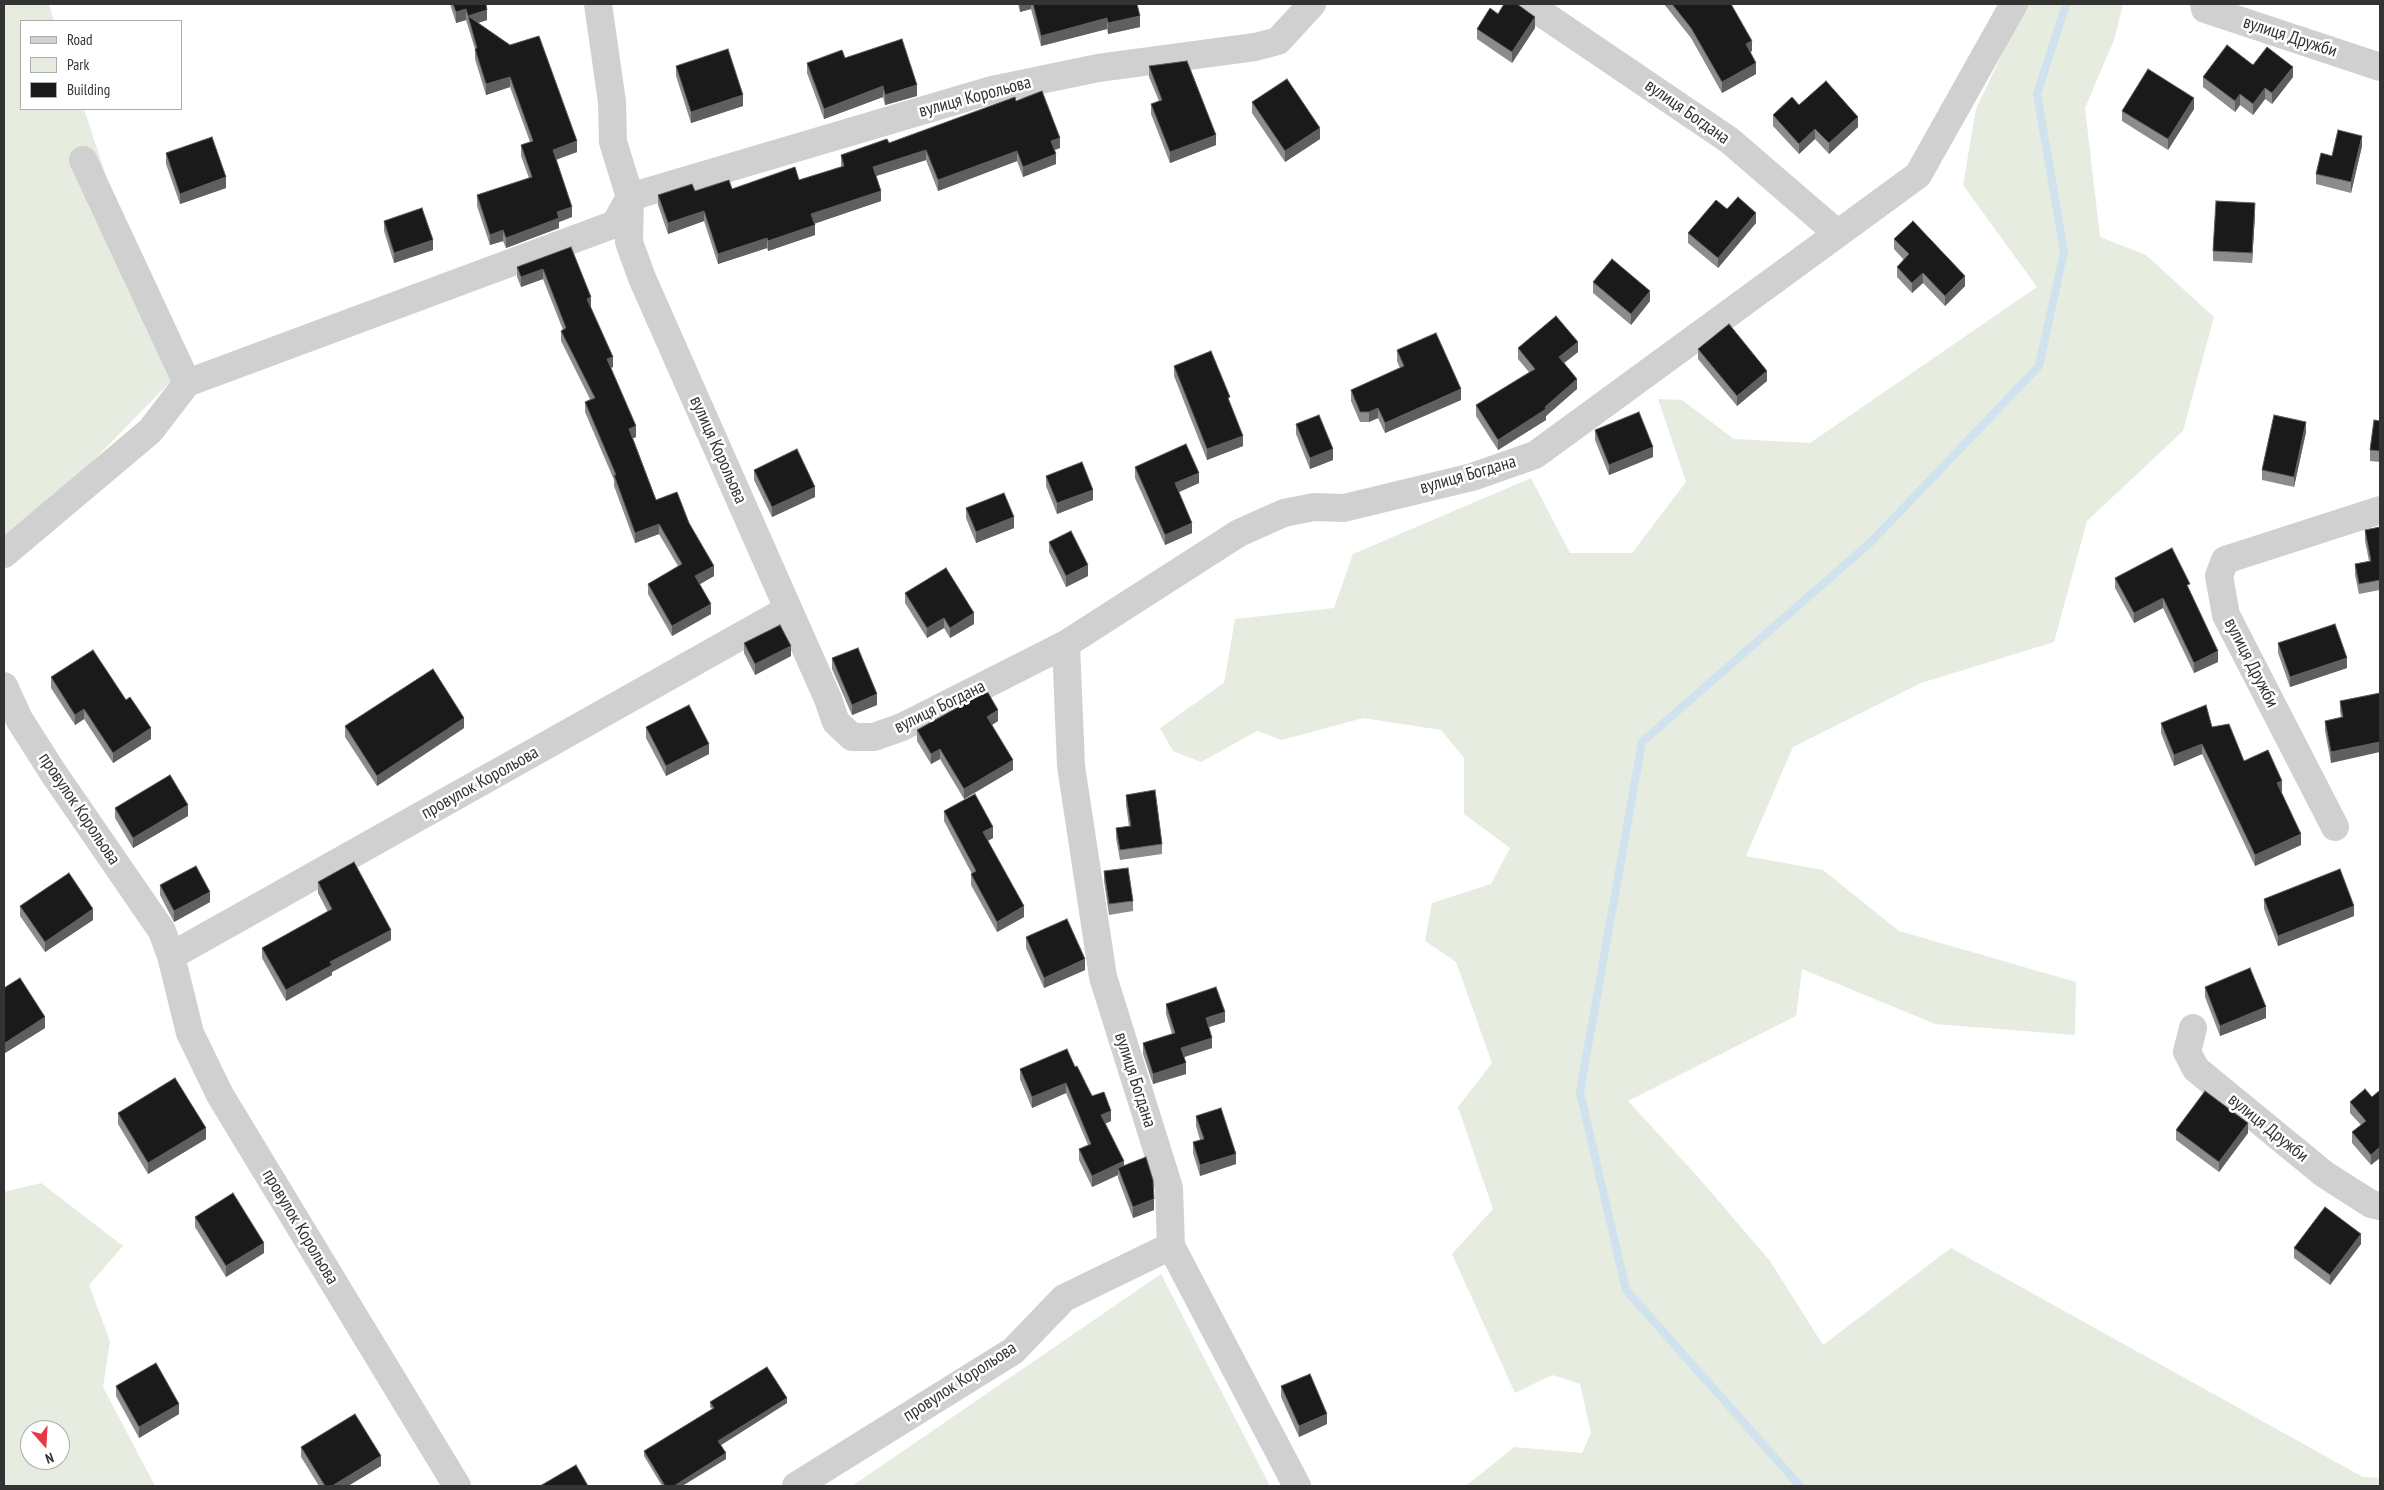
<!DOCTYPE html>
<html>
<head>
<meta charset="utf-8">
<style>
	body { margin:0 }
	#map { position:relative; width:2384px; height:1490px; overflow:hidden; background:#fff; font-family:"PT Sans Narrow",sans-serif }
	canvas { display:block }
	.frame { position:absolute; inset:0; border:5px solid #333; pointer-events:none }
	.legend { position:absolute; left:20px; top:20px; width:162px; height:90px; box-sizing:border-box; background:#fff; border:1px solid #adadad; margin:0; padding:6px 9px; list-style:none; font-size:15px; color:#333 }
	.legend li { display:flex; align-items:center; gap:10px; height:25px }
	.legend b { width:25px; border:1px solid #adadad }
	.north { position:absolute; left:20px; top:1420px; width:50px; height:50px; box-sizing:border-box; background:#fff; border:1px solid #adadad; border-radius:50%; rotate:161deg; font-size:14px; font-weight:700; line-height:20px; text-align:center; color:#333 }
	.north::after { content:''; display:block; margin:auto; width:18px; height:22px; background:#e63946; clip-path:polygon(50% 0,100% 100%,50% 72%,0 100%) }
</style>
</head>
<body>
<div id="map">
<canvas width="2384" height="1490"></canvas>
<div class="frame"></div>
<ul class="legend">
<li><b style="height:6px;background:#d0d0d0"></b>Road</li>
<li><b style="height:14px;background:#e6ecdf"></b>Park</li>
<li><b style="height:14px;background:#1a1a1a"></b>Building</li>
</ul>
<div class="north">N</div>
</div>
<script>
const c = document.querySelector('canvas').getContext('2d');
c.lineJoin = 'round';
function fill(path, color) {
  c.fillStyle = color;
  c.fill(path, 'evenodd');
}
function shape(rows) {
  const path = new Path2D();
  for (const r of rows) {
    path.moveTo(r[0], r[1]);
    for (let i = 2; i < r.length; i += 2) path.lineTo(r[i], r[i + 1]);
  }
  return path;
}
function stroke(path, color, width, dash) {
  c.strokeStyle = color;
  c.lineWidth = width;
  c.lineCap = dash ? 'butt' : 'round';
  c.setLineDash(dash || []);
  c.stroke(path);
}
function drawText(font, color, halo, rows, align = 'center') {
  c.font = font + ' "PT Sans Narrow",sans-serif';
  c.lineWidth = 5;
  c.setLineDash([]);
  c.textBaseline = 'middle';
  c.strokeStyle = halo;
  c.fillStyle = color;
  for (const [text, x, y, turn = 0] of rows) {
    c.save();
    c.translate(x, y);
    c.rotate((+turn || 0) * Math.PI / 180);
    c.textAlign = isNaN(turn) ? turn : align;
    if (halo) c.strokeText(text, 0, 0);
    c.fillText(text, 0, 0);
    c.restore();
  }
}
fill(shape([
	[4,4,49,4,54,21,21,21,21,109,84,109,173,379,4,552],
	[2026,4,2123,4,2114,40,2085,108,2100,237,2146,255,2214,317,2183,431,2087,521,2054,642,1921,683,1793,747,1746,856,1823,870,1899,931,2076,982,2075,1035,1935,1024,1802,969,1796,1016,1628,1101,1698,1177,1770,1261,1823,1345,1951,1248,2363,1477,2380,1478,2380,1486,1466,1486,1514,1447,1582,1453,1591,1433,1580,1384,1552,1375,1515,1393,1452,1254,1493,1209,1458,1107,1492,1063,1456,962,1425,941,1432,903,1491,884,1510,848,1464,814,1464,758,1441,730,1363,718,1282,740,1257,731,1201,762,1173,751,1160,728,1224,683,1235,619,1334,608,1353,554,1531,478,1570,553,1632,553,1686,482,1658,399,1682,400,1734,439,1810,443,2037,287,1963,185,1976,109],
	[41,1183,123,1246,89,1285,110,1341,103,1387,155,1486,4,1486,4,1192],
	[30,1430,60,1430,60,1460,30,1460],
	[1161,1274,1270,1486,852,1486]
]), '#e6ecdf');
stroke(shape([
	[1800,1486,1626,1290,1580,1092,1642,742,1871,542,2039,366,2064,252,2037,94,2066,4]
]), '#cfe2ee', 8);
stroke(shape([
	[598,4,612,102,613,142,630,197,629,242,642,278,828,699,836,722,852,737,874,737,902,727,1066,644,1239,533,1284,513,1314,507,1344,508,1472,477,1535,455,1918,175,2014,4],
	[1528,4,1729,140,1837,233],
	[2204,4,2205,9,2380,67],
	[83,160,187,383],
	[4,554,150,431,187,383,615,224,630,197,992,90,1098,68,1255,47,1278,41,1312,4],
	[1066,644,1071,766,1103,977,1169,1188,1171,1246,1297,1486],
	[4,686,19,719,52,771,162,931,171,956,190,1033,220,1095,457,1486],
	[2335,827,2226,615,2219,576,2225,560,2380,510],
	[171,956,787,610],
	[2193,1028,2187,1052,2196,1069,2324,1174,2371,1204,2380,1206],
	[796,1486,1013,1351,1064,1298,1171,1246]
]), '#d0d0d0', 28);
fill(shape([
	[450,4,486,4,487,20,478,23,577,152,556,159,572,217,559,222,559,228,506,248,503,241,490,245,477,206,477,195,529,178,521,156,521,145,530,142,510,87,486,95,475,59,475,49,466,20,456,23],
	[1018,4,1137,4,1140,27,1108,34,1107,29,1041,46,1031,9,1020,12],
	[1664,4,1731,4,1752,51,1750,52,1756,74,1722,93,1691,38],
	[1498,14,1535,28,1512,63,1477,39,1477,29],
	[845,58,917,96,885,105,883,97,824,119,807,73,807,63],
	[2253,65,2293,77,2272,104,2265,99,2253,115,2240,105,2235,112,2203,87,2203,77],
	[676,66,743,106,691,123,676,76],
	[1149,66,1216,145,1170,163,1151,114,1151,104,1159,101,1149,77],
	[1016,101,1060,148,1055,150,1056,164,1023,177,1017,161,938,191,926,160,876,176,881,201,815,223,815,235,768,251,767,248,718,264,704,221,668,234,658,205,658,195,695,191,732,189,799,180,841,167,841,155,889,143],
	[1252,102,1320,139,1285,162,1252,113],
	[1799,105,1858,127,1829,154,1815,139,1799,154,1773,126,1773,115],
	[2194,109,2168,150,2122,121,2122,111],
	[2362,146,2351,193,2316,184,2316,174,2332,156],
	[166,153,226,188,180,204,166,164],
	[1727,209,1756,223,1718,268,1688,243,1688,233],
	[2255,214,2252,263,2213,261,2213,251],
	[384,221,433,250,394,263,384,231],
	[1894,239,1965,286,1945,306,1923,283,1912,293,1897,277,1897,267,1904,260,1894,249],
	[571,247,591,308,613,367,611,368,636,437,633,438,656,500,689,523,714,576,700,584,711,614,672,636,648,594,648,584,678,566,659,534,635,543,614,486,614,480,585,412,585,402,590,399,561,341,561,331,563,330,543,279,521,287,517,277,517,267],
	[1593,282,1650,301,1631,325,1593,293],
	[1518,348,1578,352,1564,363,1577,389,1546,416,1546,420,1498,450,1476,416,1476,405,1529,372,1518,359],
	[1698,349,1767,381,1737,406,1698,359],
	[1397,350,1461,400,1385,433,1378,418,1369,422,1360,422,1351,401,1351,390,1400,368,1397,361],
	[1174,366,1230,403,1243,446,1207,460,1174,376],
	[2380,421,2380,462,2370,461,2370,450],
	[1296,424,1333,460,1310,469,1296,434],
	[1595,430,1653,457,1609,475,1595,440],
	[2306,432,2294,487,2262,480,2262,470],
	[1135,467,1199,483,1178,492,1192,533,1165,545,1135,478],
	[754,470,815,497,772,517,754,480],
	[1046,476,1093,500,1057,514,1046,486],
	[966,508,1014,528,976,543,966,518],
	[2380,527,2380,590,2359,594,2355,575,2355,564,2369,561,2365,541,2365,530],
	[1049,542,1088,576,1066,587,1049,552],
	[2115,578,2190,591,2218,662,2194,673,2163,608,2134,623,2115,588],
	[905,593,974,624,950,638,944,628,927,638,905,603],
	[744,643,791,656,755,675,744,653],
	[2278,643,2347,668,2290,687,2278,653],
	[832,658,877,705,852,715,832,669],
	[51,677,151,739,113,763,84,719,75,725,51,688],
	[2380,693,2331,763,2325,731,2325,721,2341,717,2340,711,2340,701],
	[998,721,992,725,1013,770,964,799,940,759,931,764,917,741,917,730],
	[2161,723,2212,727,2244,761,2282,792,2281,792,2301,845,2255,866,2202,754,2174,766,2161,733],
	[345,726,464,728,377,786,345,737],
	[646,727,709,754,666,776,646,738],
	[1126,795,1162,844,1162,854,1120,860,1116,838,1116,828,1129,826,1126,805],
	[115,808,188,816,133,848,115,818],
	[944,811,993,838,988,841,1024,917,997,932,971,885,971,874,972,874,944,821],
	[1104,871,1133,901,1133,911,1109,915,1104,881],
	[318,882,391,940,332,972,332,975,286,1001,262,958,262,948,328,912,318,893],
	[160,885,210,902,174,922,160,895],
	[2264,899,2354,916,2278,946,2264,909],
	[20,906,93,920,45,952,20,916],
	[1026,937,1085,970,1044,988,1026,948],
	[2205,987,2266,1018,2220,1036,2205,997],
	[4,988,45,1028,5,1053,4,1050],
	[1166,1004,1225,1022,1209,1027,1212,1048,1184,1057,1186,1074,1153,1084,1143,1054,1143,1043,1172,1034,1166,1014],
	[1075,1067,1092,1096,1111,1121,1105,1124,1124,1165,1154,1210,1133,1218,1118,1178,1118,1175,1092,1187,1079,1160,1079,1149,1088,1145,1066,1093,1032,1108,1020,1079,1020,1069],
	[2372,1097,2371,1165,2352,1143,2352,1132,2361,1125,2350,1113,2350,1102],
	[118,1113,206,1139,148,1174,118,1124],
	[1196,1116,1236,1164,1200,1176,1193,1153,1193,1142,1200,1140,1196,1126],
	[2176,1130,2248,1133,2219,1172,2176,1140],
	[195,1217,264,1253,226,1277,195,1227],
	[2361,1244,2330,1285,2294,1258,2294,1248],
	[116,1386,179,1414,139,1438,116,1396],
	[1281,1386,1327,1424,1299,1437,1281,1397],
	[710,1402,787,1403,721,1445,726,1459,682,1486,662,1486,644,1456,644,1451,712,1409,710,1407],
	[301,1447,381,1466,348,1486,319,1486,301,1457]
]), '#8c8c8c');
fill(shape([
	[1020,4,1031,4,1031,9,1020,12],
	[466,9,466,20,456,23,456,12],
	[487,10,487,20,471,25,468,16],
	[1140,16,1140,27,1108,34,1108,23],
	[1535,17,1535,28,1512,63,1512,52],
	[1107,18,1107,29,1041,46,1041,36],
	[1752,41,1752,51,1746,55,1746,44],
	[1756,63,1756,74,1722,93,1722,82],
	[2293,67,2293,77,2272,104,2272,93],
	[510,77,510,87,486,95,486,84],
	[917,85,917,96,885,105,885,95],
	[883,86,883,97,824,119,824,109],
	[2265,88,2265,99,2253,115,2253,104],
	[2240,94,2240,105,2235,112,2235,101],
	[743,95,743,106,691,123,691,112],
	[2194,98,2194,109,2168,150,2168,139],
	[1858,117,1858,127,1829,154,1829,143],
	[1320,128,1320,139,1285,162,1285,151],
	[1815,129,1815,139,1799,154,1799,144],
	[1216,135,1216,145,1170,163,1170,152],
	[2362,136,2362,146,2351,193,2351,182],
	[1060,138,1060,148,1051,151,1051,141],
	[577,141,577,152,553,161,553,150],
	[926,150,926,160,873,177,873,167],
	[1017,151,1017,161,938,191,938,180],
	[1056,154,1056,164,1023,177,1023,167],
	[226,177,226,188,180,204,180,194],
	[881,191,881,201,811,225,811,214],
	[2255,203,2255,214,2252,263,2252,253],
	[572,207,572,217,559,222,559,228,506,248,506,238,557,212],
	[704,211,704,221,668,234,668,223],
	[1756,213,1756,223,1718,268,1718,258],
	[815,225,815,235,768,251,768,241],
	[503,230,503,241,490,245,490,235],
	[767,238,767,248,718,264,718,254],
	[433,240,433,250,394,263,394,253],
	[543,269,543,279,521,287,521,277],
	[1923,273,1923,283,1912,293,1912,283],
	[1965,276,1965,286,1945,306,1945,296],
	[1650,291,1650,301,1631,325,1631,314],
	[591,297,591,308,587,299],
	[1578,342,1578,352,1559,367,1559,357],
	[613,357,613,367,607,369,607,359],
	[1767,371,1767,381,1737,406,1737,396],
	[1577,379,1577,389,1546,416,1546,420,1498,450,1498,440,1545,407],
	[1461,389,1461,400,1385,433,1385,423],
	[1378,408,1378,418,1369,422,1369,412],
	[2306,422,2306,432,2294,487,2294,477],
	[636,426,636,437,629,440,629,429],
	[1243,436,1243,446,1207,460,1207,449],
	[1653,447,1653,457,1609,475,1609,465],
	[1333,449,1333,460,1310,469,1310,458],
	[1199,473,1199,483,1175,494,1175,483],
	[815,487,815,497,772,517,772,507],
	[1093,490,1093,500,1057,514,1057,503],
	[1014,517,1014,528,976,543,976,532],
	[1192,523,1192,533,1165,545,1165,535],
	[659,524,659,534,635,543,635,533],
	[1088,565,1088,576,1066,587,1066,576],
	[714,566,714,576,695,587,695,576],
	[2163,598,2163,608,2134,623,2134,613],
	[711,604,711,614,672,636,672,626],
	[974,613,974,624,950,638,950,628],
	[944,618,944,628,927,638,927,628],
	[791,646,791,656,755,675,755,664],
	[2218,651,2218,662,2194,673,2194,663],
	[2347,658,2347,668,2290,687,2290,677],
	[877,694,877,705,852,715,852,705],
	[84,709,84,719,75,725,75,715],
	[998,710,998,721,987,728,987,717],
	[464,718,464,728,377,786,377,776],
	[151,728,151,739,113,763,113,753],
	[2380,742,2380,752,2331,763,2331,752],
	[709,744,709,754,666,776,666,766],
	[2202,744,2202,754,2174,766,2174,755],
	[940,749,940,759,931,764,931,754],
	[1013,760,1013,770,964,799,964,789],
	[2282,781,2282,792,2277,794,2277,783],
	[188,805,188,816,133,848,133,838],
	[993,827,993,838,983,843,983,832],
	[2301,834,2301,845,2255,866,2255,855],
	[210,892,210,902,174,922,174,911],
	[1024,906,1024,917,997,932,997,922],
	[2354,906,2354,916,2278,946,2278,936],
	[93,909,93,920,45,952,45,942],
	[391,930,391,940,332,972,332,975,286,1001,286,990,330,962],
	[1085,959,1085,970,1044,988,1044,978],
	[2266,1007,2266,1018,2220,1036,2220,1026],
	[1225,1012,1225,1022,1206,1028,1206,1018],
	[45,1017,45,1028,5,1053,5,1043],
	[1212,1038,1212,1048,1181,1058,1181,1048],
	[1186,1063,1186,1074,1153,1084,1153,1074],
	[1066,1083,1066,1093,1032,1108,1032,1097],
	[1111,1111,1111,1121,1101,1125,1101,1115],
	[2248,1123,2248,1133,2219,1172,2219,1162],
	[206,1128,206,1139,148,1174,148,1163],
	[2380,1147,2380,1158,2371,1165,2371,1155],
	[1236,1154,1236,1164,1200,1176,1200,1165],
	[1124,1161,1124,1172,1118,1168,1118,1175,1092,1187,1092,1176],
	[1154,1199,1154,1210,1133,1218,1133,1207],
	[2361,1234,2361,1244,2330,1285,2330,1275],
	[264,1243,264,1253,226,1277,226,1266],
	[787,1398,787,1403,718,1447,718,1441],
	[179,1404,179,1414,139,1438,139,1427],
	[1327,1414,1327,1424,1299,1437,1299,1426],
	[726,1453,726,1459,682,1486,674,1486],
	[381,1456,381,1466,348,1486,332,1486]
]), '#5f5f5f');
const building = shape([
	[453,4,486,4,487,10,468,16,510,45,539,36,577,141,553,150,572,207,557,212,559,218,506,238,503,230,490,235,477,195,532,177,521,145,533,141,510,77,486,84,475,49,477,48,466,9,456,12,453,4],
	[1033,4,1137,4,1140,16,1108,23,1107,18,1041,36,1033,4],
	[1504,4,1517,4,1535,17,1512,52,1477,29,1490,8,1498,14,1504,4],
	[1672,4,1731,4,1752,41,1746,44,1756,63,1722,82,1691,28,1672,4],
	[902,39,917,85,885,95,883,86,824,109,807,63,842,50,845,58,902,39],
	[2227,45,2253,65,2267,47,2293,67,2272,93,2265,88,2253,104,2240,94,2235,101,2203,77,2227,45],
	[728,49,743,95,691,112,676,66,728,49],
	[1187,61,1216,135,1170,152,1151,104,1162,100,1149,66,1187,61],
	[2148,69,2194,98,2168,139,2122,111,2148,69],
	[1287,79,1320,128,1285,151,1252,102,1287,79],
	[1826,81,1858,117,1829,143,1815,129,1799,144,1773,115,1792,97,1799,105,1826,81],
	[1042,91,1060,138,1051,141,1056,154,1023,167,1017,151,938,180,926,150,873,167,881,191,811,214,815,225,768,241,767,238,718,254,704,211,668,223,658,195,692,184,695,191,729,180,732,189,795,167,799,180,844,166,841,155,887,139,889,143,1015,97,1016,101,1042,91],
	[2338,130,2362,136,2351,182,2316,174,2321,153,2332,156,2338,130],
	[212,137,226,177,180,194,166,153,212,137],
	[1738,197,1756,213,1718,258,1688,233,1716,200,1727,209,1738,197],
	[2216,201,2255,203,2252,253,2213,251,2216,201],
	[422,208,433,240,394,253,384,221,422,208],
	[1913,221,1965,276,1945,296,1923,273,1912,283,1897,267,1909,254,1894,239,1913,221],
	[571,247,591,297,587,299,613,357,607,359,636,426,629,429,656,500,677,492,689,523,714,566,695,576,711,604,672,626,648,584,682,564,659,524,635,533,614,475,616,475,585,402,595,398,561,331,566,328,543,269,521,277,517,267,571,247],
	[1612,259,1650,291,1631,314,1593,282,1612,259],
	[1556,316,1578,342,1559,357,1577,379,1545,407,1546,409,1498,440,1476,405,1535,369,1518,348,1556,316],
	[1729,324,1767,371,1737,396,1698,349,1729,324],
	[1436,333,1461,389,1385,423,1378,408,1369,412,1360,412,1351,390,1404,366,1397,350,1436,333],
	[1211,351,1230,397,1228,398,1243,436,1207,449,1174,366,1211,351],
	[1639,412,1653,447,1609,465,1595,430,1639,412],
	[1319,415,1333,449,1310,458,1296,424,1319,415],
	[2274,415,2306,422,2294,477,2262,470,2274,415],
	[2374,420,2380,421,2380,451,2370,450,2374,420],
	[1186,444,1199,473,1175,483,1192,523,1165,535,1135,467,1186,444],
	[797,449,815,487,772,507,754,470,797,449],
	[1082,462,1093,490,1057,503,1046,476,1082,462],
	[1004,493,1014,517,976,532,966,508,1004,493],
	[2380,527,2380,580,2359,584,2355,564,2371,561,2365,530,2380,527],
	[1071,531,1088,565,1066,576,1049,542,1071,531],
	[2172,548,2190,584,2187,585,2218,651,2194,663,2163,598,2134,613,2115,578,2172,548],
	[946,568,974,613,950,628,944,618,927,628,905,593,946,568],
	[2335,624,2347,658,2290,677,2278,643,2335,624],
	[780,625,791,646,755,664,744,643,780,625],
	[858,648,877,694,852,705,832,658,858,648],
	[93,650,126,700,130,697,151,728,113,753,84,709,75,715,51,677,93,650],
	[433,669,464,718,377,776,345,726,433,669],
	[987,691,998,710,987,717,1013,760,964,789,940,749,931,754,917,730,987,691],
	[2380,693,2380,742,2331,752,2325,721,2343,717,2340,701,2380,693],
	[689,705,709,744,666,766,646,727,689,705],
	[2206,705,2212,727,2229,724,2244,761,2268,750,2282,781,2277,783,2301,834,2255,855,2202,744,2174,755,2161,723,2206,705],
	[170,775,188,805,133,838,115,808,170,775],
	[1155,790,1162,844,1120,850,1116,828,1131,826,1126,795,1155,790],
	[975,794,993,827,983,832,1024,906,997,922,971,874,976,871,944,811,975,794],
	[354,862,391,930,330,962,332,965,286,990,262,948,332,909,318,882,354,862],
	[196,866,210,892,174,911,160,885,196,866],
	[1128,868,1133,901,1109,904,1104,871,1128,868],
	[2340,869,2354,906,2278,936,2264,899,2340,869],
	[69,873,93,909,45,942,20,906,69,873],
	[1067,919,1085,959,1044,978,1026,937,1067,919],
	[2250,968,2266,1007,2220,1026,2205,987,2250,968],
	[20,978,45,1017,5,1043,4,1040,4,988,20,978],
	[1216,987,1225,1012,1206,1018,1212,1038,1181,1048,1186,1063,1153,1074,1143,1043,1175,1033,1166,1004,1216,987],
	[1067,1049,1075,1067,1077,1066,1092,1096,1104,1092,1111,1111,1101,1115,1124,1161,1092,1176,1079,1149,1091,1144,1066,1083,1032,1097,1020,1069,1067,1049],
	[175,1078,206,1128,148,1163,118,1113,175,1078],
	[2365,1089,2372,1097,2380,1090,2380,1147,2371,1155,2352,1132,2366,1121,2350,1102,2365,1089],
	[2205,1091,2248,1123,2219,1162,2176,1130,2205,1091],
	[1221,1108,1236,1154,1200,1165,1193,1142,1204,1139,1196,1116,1221,1108],
	[1146,1157,1153,1180,1154,1199,1133,1207,1118,1168,1146,1157],
	[233,1193,264,1243,226,1266,195,1217,233,1193],
	[2325,1207,2361,1234,2330,1275,2294,1248,2325,1207],
	[156,1363,179,1404,139,1427,116,1386,156,1363],
	[767,1367,787,1398,718,1441,726,1453,674,1486,665,1486,644,1451,714,1408,710,1402,767,1367],
	[1310,1374,1327,1414,1299,1426,1281,1386,1310,1374],
	[355,1414,381,1456,332,1486,325,1486,301,1447,355,1414],
	[576,1465,588,1486,540,1486,576,1465]
]);
fill(building, '#1a1a1a');
stroke(building, '#5f5f5f', 1);
drawText('18px', '#333', '#fff', [
	["вулиця Дружби",2290,37,18],
	["вулиця Корольова",975,97,-15],
	["вулиця Богдана",1687,112,35],
	["вулиця Корольова",718,450,66],
	["вулиця Богдана",1468,475,-16],
	["вулиця Дружби",2251,663,63],
	["вулиця Богдана",940,707,-26],
	["провулок Корольова",480,783,-29],
	["провулок Корольова",79,809,56],
	["вулиця Богдана",1135,1080,72],
	["вулиця Дружби",2268,1128,39],
	["провулок Корольова",300,1227,59],
	["провулок Корольова",960,1382,-33]
]);
</script>
</body>
</html>
